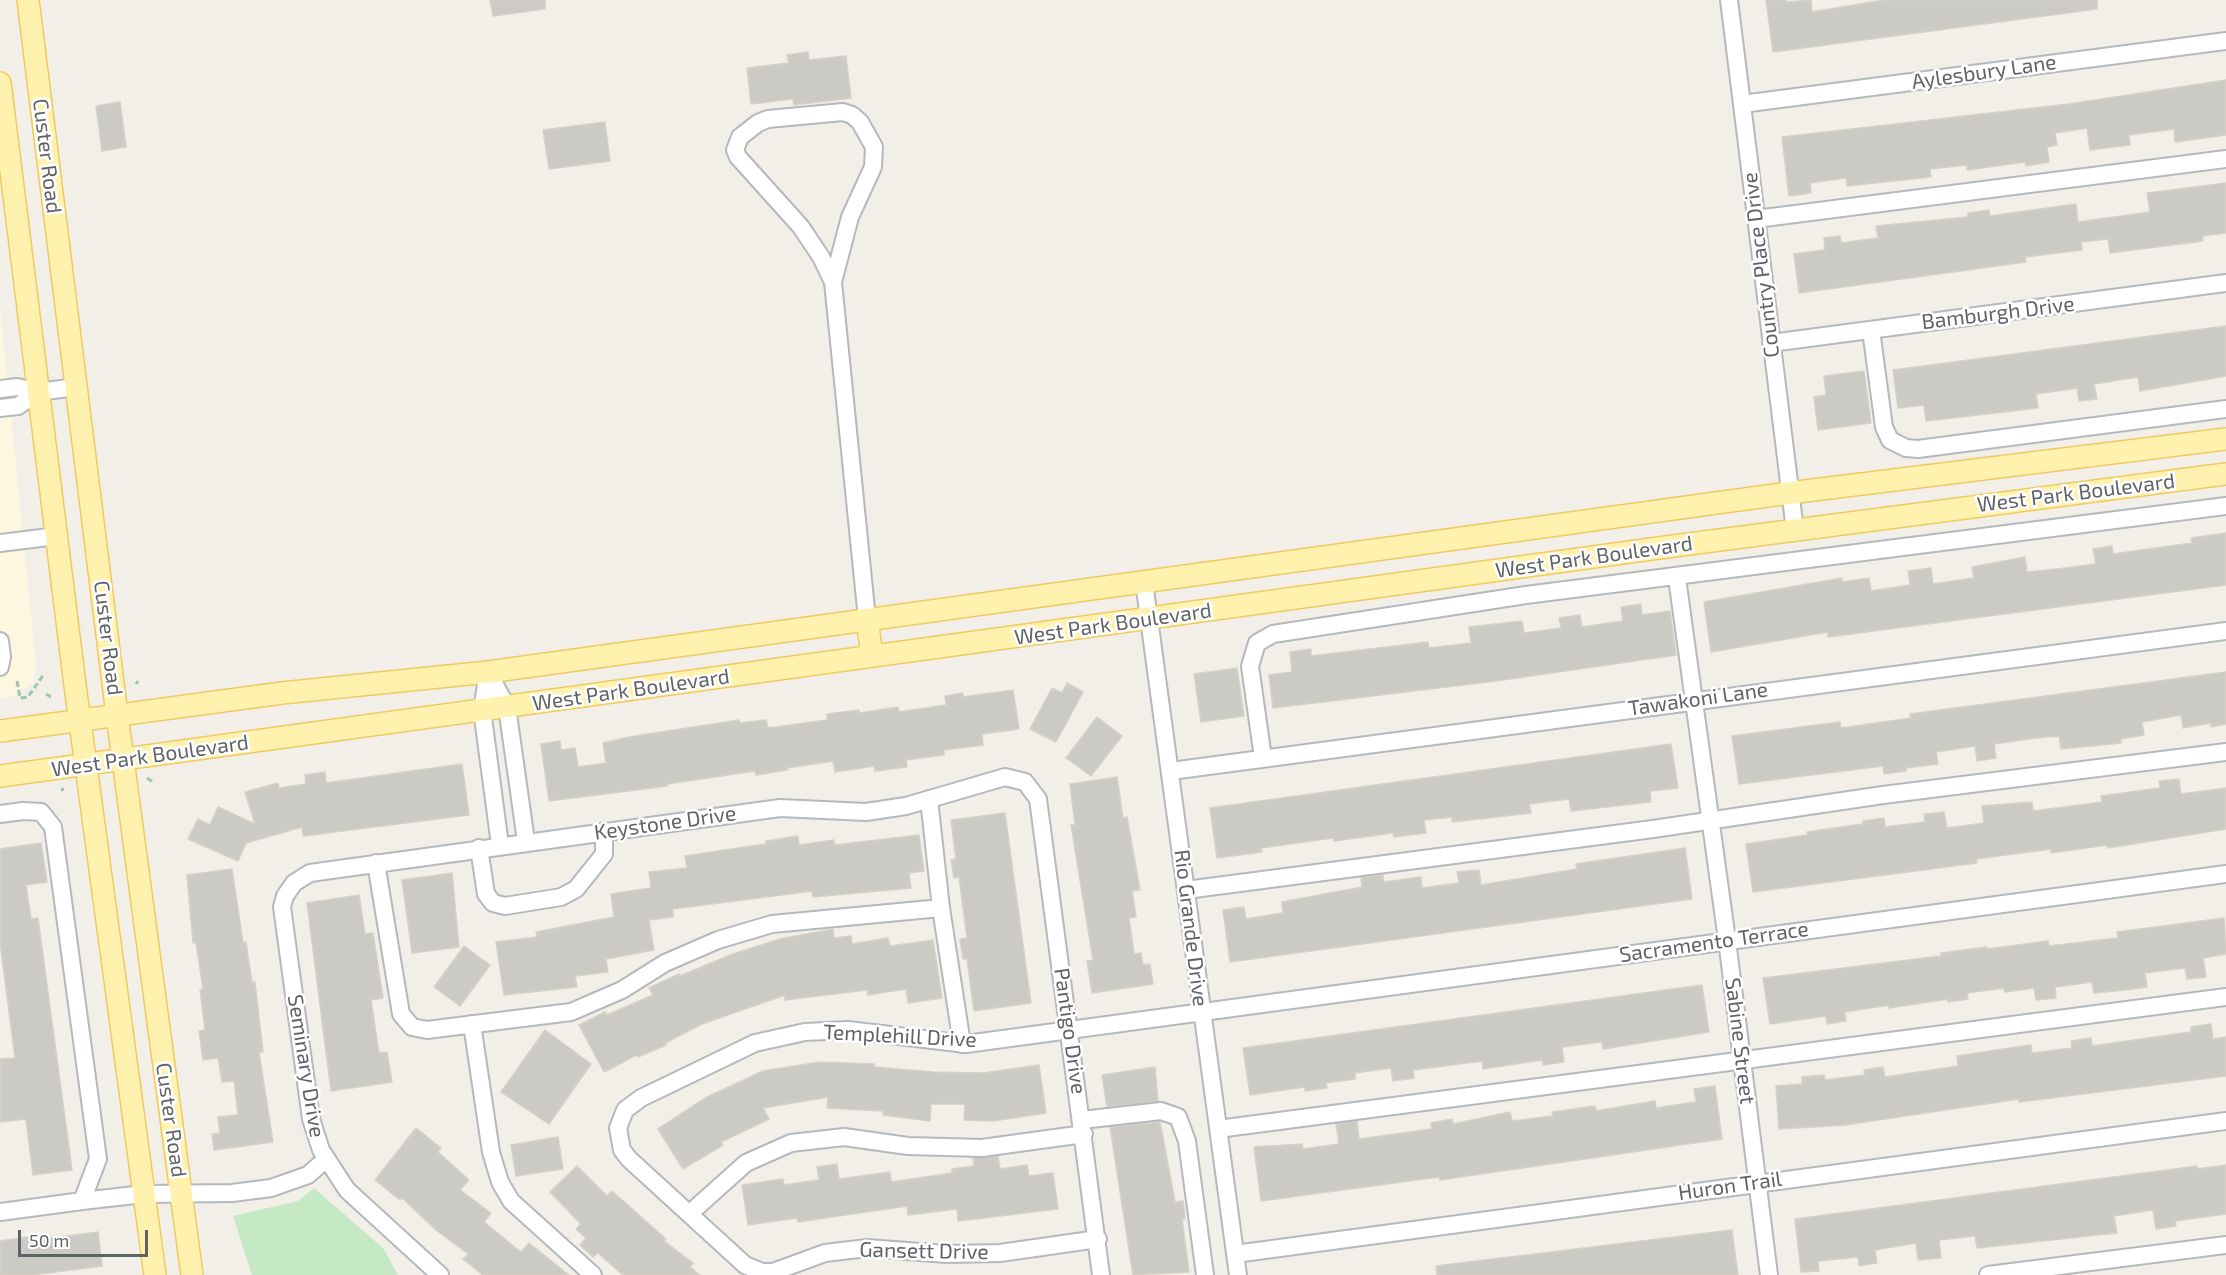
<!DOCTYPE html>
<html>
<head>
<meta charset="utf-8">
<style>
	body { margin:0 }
	#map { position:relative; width:2226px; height:1275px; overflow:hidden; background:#f1efe8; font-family:"Exo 2",sans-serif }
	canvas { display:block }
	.scale { position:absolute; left:18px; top:1230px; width:130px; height:27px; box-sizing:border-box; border:3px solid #5f6368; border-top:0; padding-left:8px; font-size:18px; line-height:21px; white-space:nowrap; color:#5f6368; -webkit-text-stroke:4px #fff; paint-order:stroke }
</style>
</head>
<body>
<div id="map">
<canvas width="2226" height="1275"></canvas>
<div class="scale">50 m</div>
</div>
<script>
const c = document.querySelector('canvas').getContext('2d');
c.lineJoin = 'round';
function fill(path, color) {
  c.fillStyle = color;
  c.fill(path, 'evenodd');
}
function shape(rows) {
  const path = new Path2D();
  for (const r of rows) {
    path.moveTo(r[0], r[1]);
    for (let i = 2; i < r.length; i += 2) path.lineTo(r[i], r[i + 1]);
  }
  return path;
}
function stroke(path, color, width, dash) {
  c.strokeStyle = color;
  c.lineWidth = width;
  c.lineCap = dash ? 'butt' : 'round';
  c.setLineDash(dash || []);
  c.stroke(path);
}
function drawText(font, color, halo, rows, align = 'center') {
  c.font = font + ' "Exo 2",sans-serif';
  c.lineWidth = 5;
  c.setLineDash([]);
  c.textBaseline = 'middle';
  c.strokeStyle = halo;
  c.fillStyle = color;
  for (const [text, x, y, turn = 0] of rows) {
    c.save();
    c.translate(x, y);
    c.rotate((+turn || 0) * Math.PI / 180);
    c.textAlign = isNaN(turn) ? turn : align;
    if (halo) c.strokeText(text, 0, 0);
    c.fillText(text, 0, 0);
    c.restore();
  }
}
fill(shape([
	[0,307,36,665,33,683,11,697,0,699]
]), '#fef7e0');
fill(shape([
	[314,1188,383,1248,398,1275,252,1275,233,1216,298,1201]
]), '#c5e8c5');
const building = shape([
	[490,0,545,0,545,9,493,16,490,0],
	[1766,0,1786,0,1787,2,1811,0,1812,12,1884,0,2097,0,2097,9,1773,52,1766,0],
	[808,52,809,60,846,56,851,98,794,105,793,99,751,104,747,68,789,63,787,55,808,52],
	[2226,80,2226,135,2175,142,2174,129,2129,135,2130,145,2090,150,2087,128,2055,133,2057,145,2047,147,2049,162,2026,166,2025,162,1967,170,1967,165,1930,169,1931,177,1847,186,1846,178,1810,183,1811,193,1789,196,1782,137,2069,104,2226,80],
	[120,102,126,147,102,151,96,106,120,102],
	[605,122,610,161,549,169,543,130,605,122],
	[2226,183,2226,233,2202,236,2203,241,2110,253,2108,239,2081,242,2082,250,2025,257,2026,262,1799,293,1794,254,1825,250,1824,238,1840,236,1841,243,1878,238,1876,226,1968,217,1968,213,1989,210,1990,216,2076,204,2078,222,2150,212,2147,193,2226,183],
	[2226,326,2226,376,2140,391,2138,377,2094,384,2097,399,2079,401,2077,388,2036,394,2038,408,1926,421,1924,405,1898,408,1893,370,2226,326],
	[1864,371,1871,423,1818,430,1814,397,1826,395,1824,376,1864,371],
	[2226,533,2226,585,1828,637,1828,632,1711,652,1704,602,1842,578,1842,582,1869,578,1871,591,1910,585,1908,571,1931,568,1933,584,1974,578,1972,567,2025,557,2027,572,2057,569,2096,564,2093,549,2112,546,2113,554,2192,543,2191,538,2226,533],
	[1641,604,1642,615,1670,611,1676,655,1496,681,1273,708,1269,675,1292,672,1290,652,1311,649,1311,656,1428,642,1429,648,1471,643,1469,627,1522,621,1524,633,1561,628,1559,618,1580,615,1582,627,1623,621,1621,607,1641,604],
	[1237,668,1244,716,1201,722,1194,674,1237,668],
	[2226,672,2226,724,2211,727,2211,723,2183,728,2181,715,2142,722,2144,735,2121,739,2121,743,2061,749,2059,736,2035,738,1994,744,1996,758,1977,761,1975,746,1936,752,1938,764,1906,768,1906,771,1884,774,1883,766,1739,784,1732,736,1840,722,1841,728,1911,718,1910,714,2226,672],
	[1067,683,1083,692,1056,742,1030,729,1052,688,1062,693,1067,683],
	[1013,690,1019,729,982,734,983,745,944,750,944,755,906,760,907,767,875,771,874,766,835,772,833,761,787,768,788,770,756,775,755,771,667,784,667,786,549,801,541,744,560,741,561,750,575,748,578,767,606,763,603,743,629,737,739,720,740,723,766,720,768,728,827,720,827,714,859,710,859,713,898,707,899,712,946,705,945,696,963,693,963,697,1013,690],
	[1097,717,1122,736,1091,776,1066,758,1097,717],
	[1671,744,1678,788,1650,791,1651,802,1571,811,1569,799,1529,804,1531,813,1452,822,1452,817,1424,820,1426,833,1394,837,1393,833,1334,841,1333,838,1261,848,1262,852,1217,858,1210,808,1671,744],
	[462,764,469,815,303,836,302,827,246,843,238,861,188,839,198,819,210,825,218,807,255,824,245,792,278,783,279,788,306,784,305,775,325,772,326,783,462,764],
	[1117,777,1123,818,1127,817,1140,890,1132,891,1136,917,1129,918,1134,954,1141,953,1143,965,1150,964,1153,984,1092,993,1087,961,1093,960,1071,825,1075,825,1070,784,1117,777],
	[2179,779,2181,794,2226,788,2226,829,2108,848,2107,845,2051,853,2051,849,1976,859,1977,863,1753,892,1746,844,1807,835,1807,832,1863,824,1863,821,1884,818,1885,827,1925,822,1924,814,1944,812,1947,828,1984,823,1982,806,2032,802,2033,811,2102,802,2101,796,2160,788,2159,781,2179,779],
	[1005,813,1031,1003,974,1011,967,959,963,959,960,939,967,938,959,877,954,878,951,860,956,859,951,820,1005,813],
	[919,835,924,871,909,873,911,888,813,897,812,891,673,909,673,917,649,920,654,950,606,959,608,972,575,976,577,987,504,995,496,942,537,937,536,932,614,917,611,894,651,888,649,872,687,868,685,856,766,844,766,841,798,836,799,845,834,840,835,845,919,835],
	[41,843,47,882,26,885,31,919,38,918,72,1170,33,1175,26,1119,0,1122,0,1059,15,1058,0,942,0,849,41,843],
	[1685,848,1692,899,1230,962,1223,910,1244,907,1246,919,1283,913,1282,902,1362,887,1361,878,1383,875,1384,882,1421,877,1422,888,1459,883,1457,872,1479,870,1481,885,1577,869,1576,864,1685,848],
	[232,869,243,943,246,942,252,983,255,982,263,1052,259,1052,273,1142,214,1150,212,1134,220,1133,218,1117,238,1115,234,1081,222,1082,218,1058,203,1060,199,1031,205,1030,200,990,203,989,196,942,193,943,187,875,232,869],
	[452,873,459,947,412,953,402,880,452,873],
	[359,895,365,934,373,933,383,998,371,1000,379,1053,387,1052,392,1082,331,1091,307,903,359,895],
	[2224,918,2226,954,2203,958,2206,977,2187,979,2185,968,2145,973,2147,987,2125,990,2094,993,2092,982,2055,987,2056,998,2036,1000,2034,988,2005,992,2004,988,1967,993,1968,999,1948,1002,1948,999,1889,1008,1889,1005,1845,1012,1846,1021,1827,1024,1826,1016,1770,1024,1763,978,1941,956,1941,953,1987,947,1987,949,2048,941,2049,946,2118,938,2117,932,2224,918],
	[833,929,834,938,851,936,852,944,888,938,890,946,933,940,942,998,908,1003,906,989,868,995,867,990,785,1000,785,995,702,1024,665,1043,666,1045,638,1057,637,1055,604,1072,579,1025,605,1012,607,1015,653,995,649,988,679,974,680,976,730,955,780,939,833,929],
	[464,946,490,965,460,1006,434,987,464,946],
	[1702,985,1709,1032,1603,1049,1602,1042,1562,1047,1564,1062,1543,1065,1542,1060,1483,1069,1482,1061,1413,1070,1414,1078,1393,1081,1391,1068,1355,1073,1355,1079,1326,1083,1327,1088,1305,1091,1305,1087,1250,1095,1243,1048,1702,985],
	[2211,1024,2213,1039,2226,1037,2226,1076,2019,1102,2019,1099,1845,1125,1779,1129,1776,1086,1802,1084,1802,1077,1824,1075,1825,1080,1865,1075,1864,1070,1883,1067,1885,1077,1958,1066,1957,1056,2031,1045,2032,1053,2072,1048,2071,1041,2091,1038,2092,1046,2191,1032,2191,1027,2211,1024],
	[545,1030,591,1064,549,1124,501,1092,545,1030],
	[820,1062,874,1064,874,1067,933,1072,984,1073,1039,1065,1046,1113,993,1121,964,1120,965,1104,931,1104,930,1121,883,1115,883,1111,827,1108,828,1097,763,1108,769,1119,721,1142,723,1145,683,1169,658,1129,707,1097,763,1071,820,1062],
	[1155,1067,1158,1101,1107,1107,1102,1075,1155,1067],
	[1715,1086,1722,1139,1440,1180,1439,1177,1261,1201,1254,1147,1302,1144,1303,1149,1339,1144,1336,1124,1357,1121,1359,1139,1432,1129,1431,1123,1452,1119,1453,1124,1510,1112,1512,1121,1553,1116,1552,1112,1595,1106,1596,1111,1655,1101,1656,1108,1696,1102,1694,1089,1715,1086],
	[1160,1122,1175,1202,1183,1201,1185,1219,1182,1219,1189,1272,1133,1275,1110,1127,1160,1122],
	[416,1128,441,1148,438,1152,469,1180,460,1190,491,1213,484,1222,521,1252,529,1243,569,1275,483,1275,463,1259,468,1254,436,1230,402,1198,400,1200,375,1180,416,1128],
	[558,1137,563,1169,516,1176,511,1145,558,1137],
	[998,1156,1000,1169,1027,1165,1029,1176,1053,1173,1058,1209,958,1221,957,1209,908,1215,907,1206,798,1222,797,1218,748,1225,742,1185,783,1179,784,1185,819,1180,817,1167,837,1164,839,1179,890,1172,891,1182,952,1173,952,1169,974,1166,973,1158,998,1156],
	[2226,1165,2226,1214,2175,1221,2176,1226,2156,1229,2153,1210,2114,1216,2117,1233,1977,1248,1975,1236,1939,1240,1941,1258,1918,1260,1916,1243,1875,1250,1877,1263,1859,1266,1858,1257,1818,1261,1819,1271,1801,1272,1795,1219,2197,1166,2197,1169,2226,1165],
	[577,1166,607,1196,612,1191,666,1239,664,1241,693,1263,690,1267,700,1275,623,1275,598,1253,593,1257,580,1245,586,1238,576,1229,581,1224,550,1192,577,1166],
	[1732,1230,1738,1275,1437,1275,1436,1266,1732,1230],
	[98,1232,102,1266,32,1275,0,1275,0,1241,28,1237,28,1241,98,1232]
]);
fill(building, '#cccac5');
stroke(building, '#d6d1c6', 1.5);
const minor = shape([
	[1729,0,1795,530],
	[1742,104,2226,41],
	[1756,219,2226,159],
	[833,282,821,257,801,227,738,157,735,150,740,137,758,123,768,119,843,112,852,115,860,122,874,147,873,167,850,217,833,282,867,619],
	[1871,330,1884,427,1890,440,1906,448,1918,449,2226,409],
	[1771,343,2226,283],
	[0,389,17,387,38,392,76,387],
	[0,408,18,406,38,392],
	[0,543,57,536],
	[1677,578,1727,940,1769,1275],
	[1144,582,1238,1275],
	[0,641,2,657,0,667],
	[488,672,507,707,526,841],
	[488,672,482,710,500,845],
	[1263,758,1250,666,1257,643,1273,634,1526,595,2226,506],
	[1171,771,2226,631],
	[0,814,23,811,41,812,53,827,98,1159,82,1201,0,1212],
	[479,848,486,894,493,903,505,906,561,897,576,889,604,854,604,831],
	[376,863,401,1014,412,1027,427,1030,571,1012,622,990,665,963,718,940,772,924,941,908,929,799],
	[1186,890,1653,829,1883,795,2226,752],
	[941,908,962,1044],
	[472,1024,491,1152,500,1182,511,1201,593,1275],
	[1082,1120,1161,1111,1178,1117,1187,1141,1205,1275],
	[1218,1129,2226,997],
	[82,1201,144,1194,232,1193,271,1188,308,1175,325,1160],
	[689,1214,746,1163,791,1143,844,1137,908,1146,982,1148,1084,1134],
	[1098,1239,1000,1253,947,1254,867,1248,825,1253,773,1272,762,1272,745,1265,629,1159,622,1150,618,1128,625,1110,641,1098,755,1043,805,1032,848,1030,966,1044,2226,874],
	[1235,1254,2226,1121],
	[440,1275,347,1190,321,1150,311,1119,282,907,285,896,294,883,310,873,780,808,866,812,906,806,1005,777,1025,782,1038,799,1101,1275],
	[1988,1275,2226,1245]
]);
const major = shape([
	[28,0,117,715,192,1275],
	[0,83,75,685,155,1275],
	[867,619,872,656],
	[0,731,282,693,488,672,1789,493,2226,439],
	[0,776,1666,547,2226,474]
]);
stroke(minor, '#b5b8bc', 20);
stroke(major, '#f2c960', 24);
stroke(shape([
	[17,681,20,698,28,697,44,674],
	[136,684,138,681],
	[46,694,51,697],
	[147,778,153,782],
	[61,790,64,789]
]), '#9cc7a9', 3, [6, 3]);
stroke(minor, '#fff', 16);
stroke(major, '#fff2af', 21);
drawText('21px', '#5f6368', '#fff', [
	["Aylesbury Lane",1984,72,-8],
	["Custer Road",47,156,83],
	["Country Place Drive",1761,265,-97],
	["Bamburgh Drive",1998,313,-7],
	["West Park Boulevard",2076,493,-7],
	["West Park Boulevard",1594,557,-8],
	["West Park Boulevard",1113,624,-8],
	["Custer Road",108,638,83],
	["West Park Boulevard",631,690,-8],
	["Tawakoni Lane",1698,699,-8],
	["West Park Boulevard",150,756,-8],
	["Keystone Drive",665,823,-8],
	["Rio Grande Drive",1191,928,83],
	["Sacramento Terrace",1714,942,-8],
	["Pantigo Drive",1070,1031,82],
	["Templehill Drive",900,1036,3],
	["Sabine Street",1740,1041,83],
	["Seminary Drive",306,1066,81],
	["Custer Road",171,1120,82],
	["Huron Trail",1730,1186,-8],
	["Gansett Drive",924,1251,1]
]);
</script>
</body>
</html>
